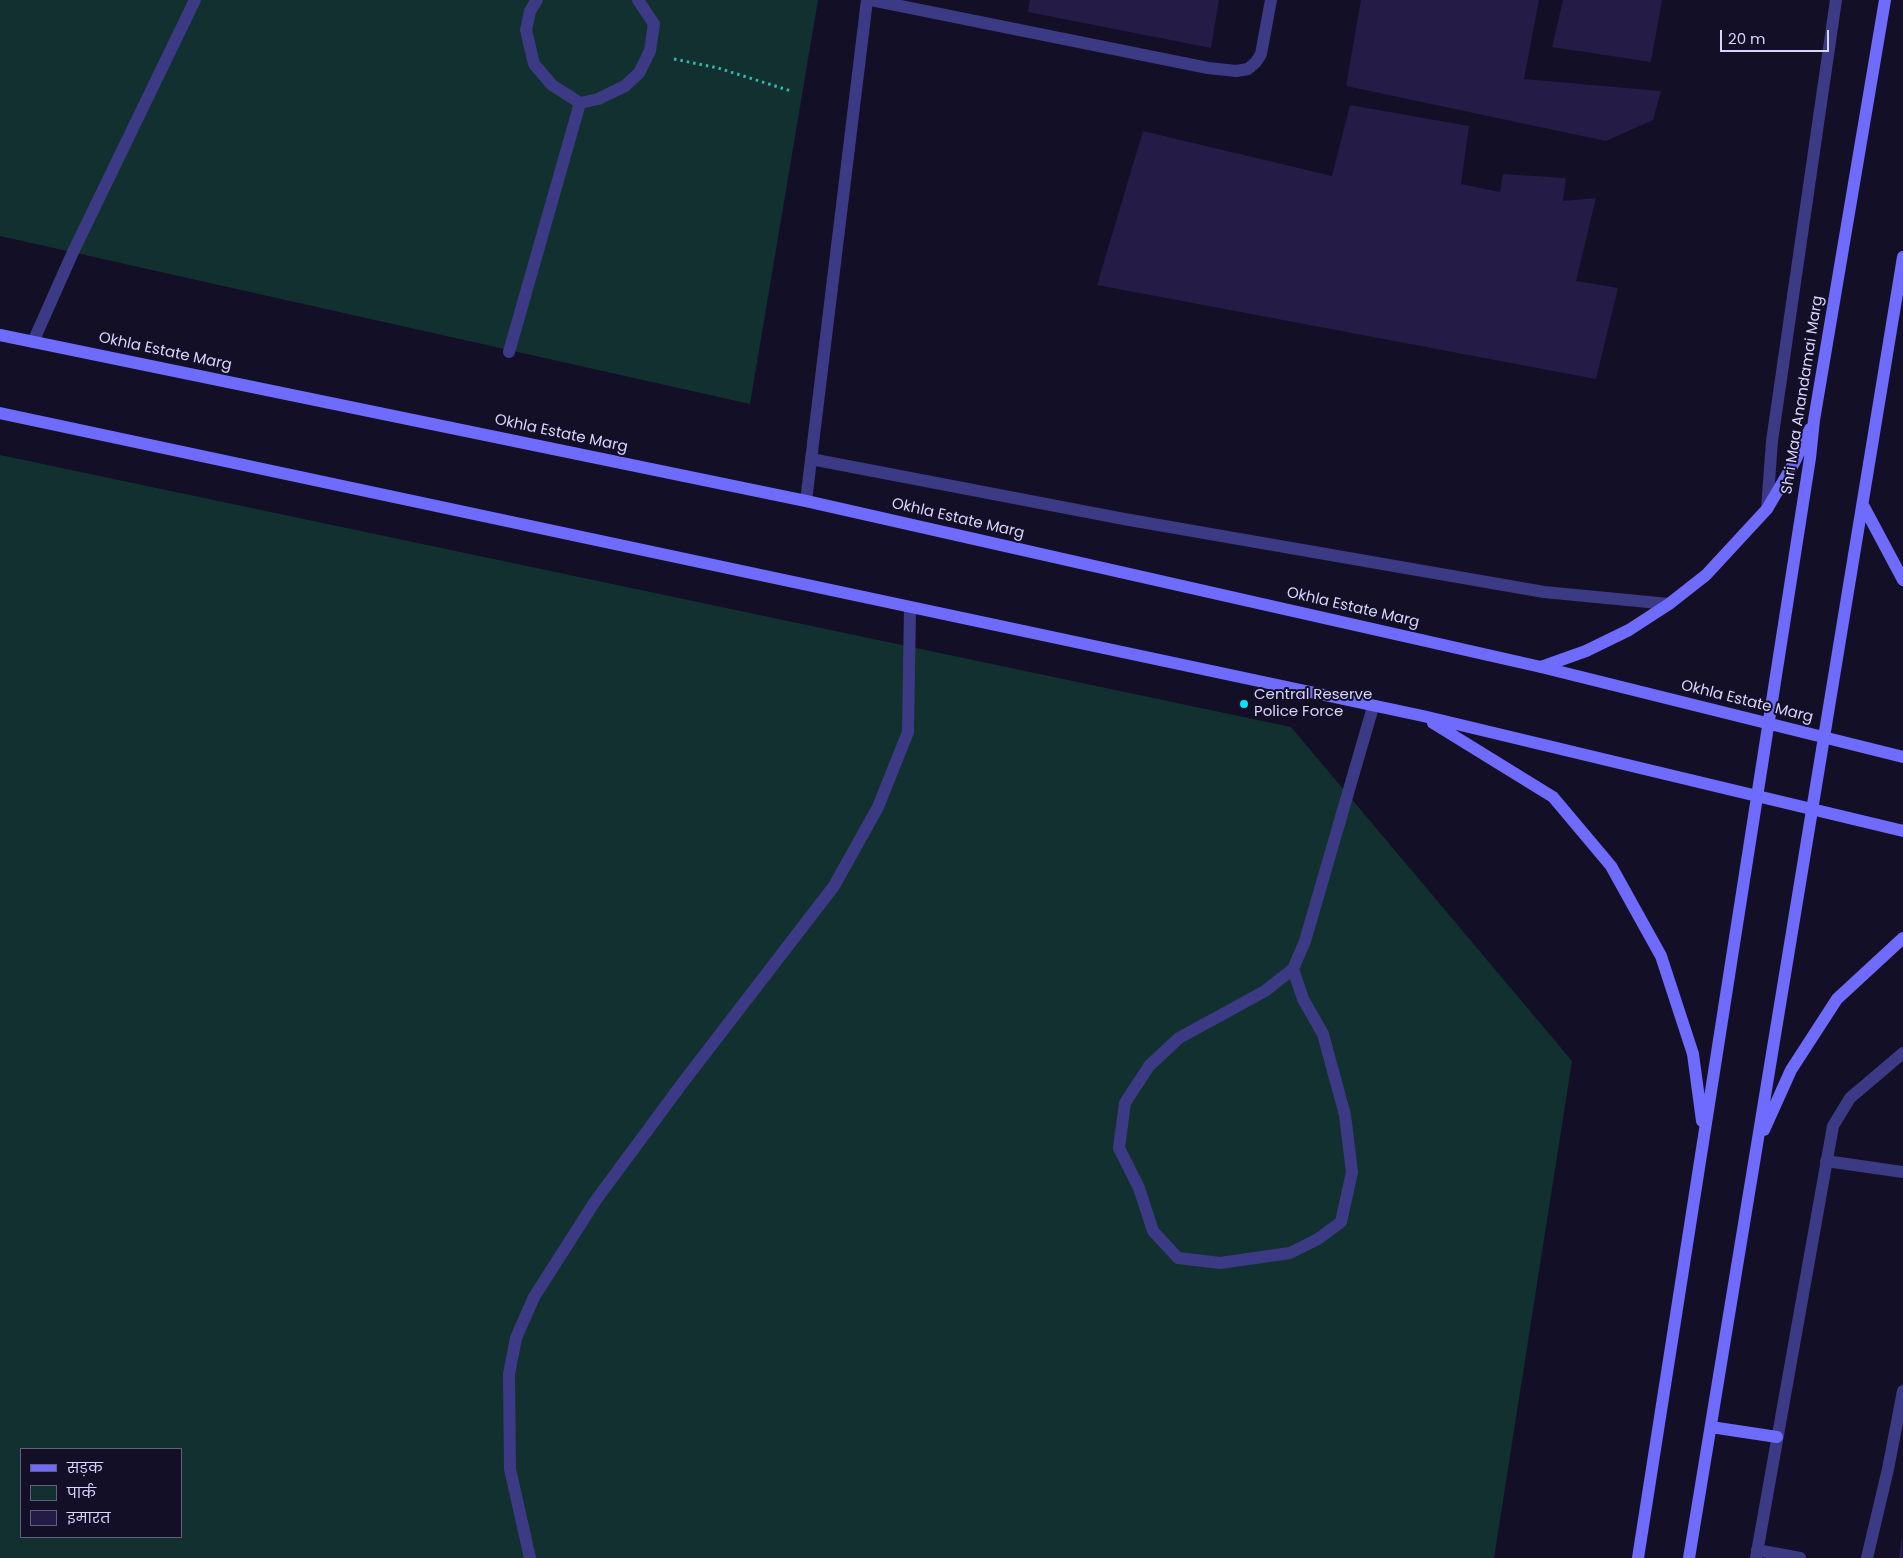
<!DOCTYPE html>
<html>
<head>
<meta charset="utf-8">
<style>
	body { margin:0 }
	#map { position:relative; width:1903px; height:1558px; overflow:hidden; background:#130f26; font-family:Poppins,"Noto Sans Devanagari",sans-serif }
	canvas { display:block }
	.legend { position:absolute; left:20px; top:1448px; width:162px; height:90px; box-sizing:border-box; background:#130f26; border:1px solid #625e7d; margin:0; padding:6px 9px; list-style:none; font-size:15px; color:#d9d4ff }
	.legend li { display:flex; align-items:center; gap:10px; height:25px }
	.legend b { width:25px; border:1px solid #625e7d }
	.scale { position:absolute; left:1720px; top:30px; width:109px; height:22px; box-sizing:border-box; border:2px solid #d9d4ff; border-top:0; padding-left:6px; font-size:15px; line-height:18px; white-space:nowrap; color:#d9d4ff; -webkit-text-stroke:4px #130f26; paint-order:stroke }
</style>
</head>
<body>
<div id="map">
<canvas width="1903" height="1558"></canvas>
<ul class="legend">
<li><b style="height:6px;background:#6f6bff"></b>सड़क</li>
<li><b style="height:14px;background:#12302f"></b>पार्क</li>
<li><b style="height:14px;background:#241b47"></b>इमारत</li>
</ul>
<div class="scale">20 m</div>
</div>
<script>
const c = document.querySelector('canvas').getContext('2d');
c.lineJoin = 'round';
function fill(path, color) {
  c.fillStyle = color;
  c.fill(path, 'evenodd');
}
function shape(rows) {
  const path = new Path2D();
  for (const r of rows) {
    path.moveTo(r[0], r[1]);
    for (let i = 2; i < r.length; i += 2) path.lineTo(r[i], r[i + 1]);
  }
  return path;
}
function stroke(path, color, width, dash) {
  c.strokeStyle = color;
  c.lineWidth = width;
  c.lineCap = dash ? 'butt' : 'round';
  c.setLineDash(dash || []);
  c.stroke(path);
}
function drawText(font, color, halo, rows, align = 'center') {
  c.font = font + ' Poppins,sans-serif';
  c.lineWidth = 4;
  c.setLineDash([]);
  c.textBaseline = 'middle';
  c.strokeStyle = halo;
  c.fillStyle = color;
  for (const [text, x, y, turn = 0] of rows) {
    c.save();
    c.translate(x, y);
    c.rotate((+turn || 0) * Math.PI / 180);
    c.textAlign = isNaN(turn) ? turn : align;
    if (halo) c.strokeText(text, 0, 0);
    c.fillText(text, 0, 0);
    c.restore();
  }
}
fill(shape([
	[0,0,818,0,750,404,0,236],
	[0,455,1291,727,1572,1061,1494,1558,0,1558],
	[21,1449,181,1449,181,1537,21,1537]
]), '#12302f');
fill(shape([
	[1030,0,1219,0,1211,48,1028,12],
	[1361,0,1539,0,1524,79,1661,91,1653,120,1606,141,1346,86],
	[1563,0,1662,0,1651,62,1552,47],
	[1350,105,1469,126,1461,184,1500,192,1503,174,1566,178,1563,201,1596,198,1576,281,1618,288,1596,379,1097,285,1143,131,1332,176],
	[1902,1535,1903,1558,1899,1558]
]), '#241b47');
stroke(shape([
	[674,59,718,68,791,91]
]), '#2fb8b0', 3, [2.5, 4]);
stroke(shape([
	[811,459,1124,519,1544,592,1669,604],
	[1293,969,1303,999,1323,1034,1345,1115,1352,1172,1341,1222,1318,1239,1290,1253,1220,1263,1178,1258,1153,1231,1139,1188,1119,1148,1125,1103,1149,1066,1179,1038,1265,991,1293,969,1305,941,1373,707],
	[1826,1161,1903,1172],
	[1757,1550,1800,1558],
	[530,1558,510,1469,509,1374,516,1338,534,1297,596,1200,684,1081,834,886,878,807,908,732,910,608],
	[1867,1558,1888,1469,1903,1391]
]), '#3d3a85', 12);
stroke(shape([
	[537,0,530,11,526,30,534,64,552,85,580,103,598,99,625,86,639,73,650,51,654,24,638,0],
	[509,352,580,103]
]), '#3d3a85', 12);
stroke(shape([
	[871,0,1208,68,1236,71,1248,69,1256,62,1261,54,1271,0],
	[33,342,73,252,195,0],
	[806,501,867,0]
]), '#3d3a85', 12);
stroke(shape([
	[1767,509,1772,441,1836,0],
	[1756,1558,1833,1126,1850,1098,1903,1053]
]), '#3d3a85', 12);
stroke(shape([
	[0,335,806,501,1541,667,1903,757],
	[0,413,1423,716,1903,831],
	[1863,505,1903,580],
	[1541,667,1586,651,1629,630,1669,604,1706,575,1767,509,1794,463,1810,429],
	[1433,723,1553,797,1611,866,1661,956,1693,1054,1702,1121],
	[1764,1130,1791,1070,1837,999,1903,938],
	[1711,1427,1777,1437],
	[1638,1558,1810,458,1814,420,1885,0],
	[1689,1558,1903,257]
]), '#6f6bff', 12);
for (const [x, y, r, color] of [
	[1244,704,5,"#00e5ff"]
]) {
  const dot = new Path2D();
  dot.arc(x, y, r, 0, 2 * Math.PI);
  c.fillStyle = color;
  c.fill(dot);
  stroke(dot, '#130f26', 2);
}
drawText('15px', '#d9d4ff', '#130f26', [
	["Okhla Estate Marg",165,352,12],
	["Shri Maa Anandamai Marg",1803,395,-81],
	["Okhla Estate Marg",561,434,12],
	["Okhla Estate Marg",958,519,13],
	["Okhla Estate Marg",1353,608,13],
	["Okhla Estate Marg",1747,702,14]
]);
drawText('15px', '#d9d4ff', '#130f26', [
	["Central Reserve",1254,695],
	["Police Force",1254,712]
], 'left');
</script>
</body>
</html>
